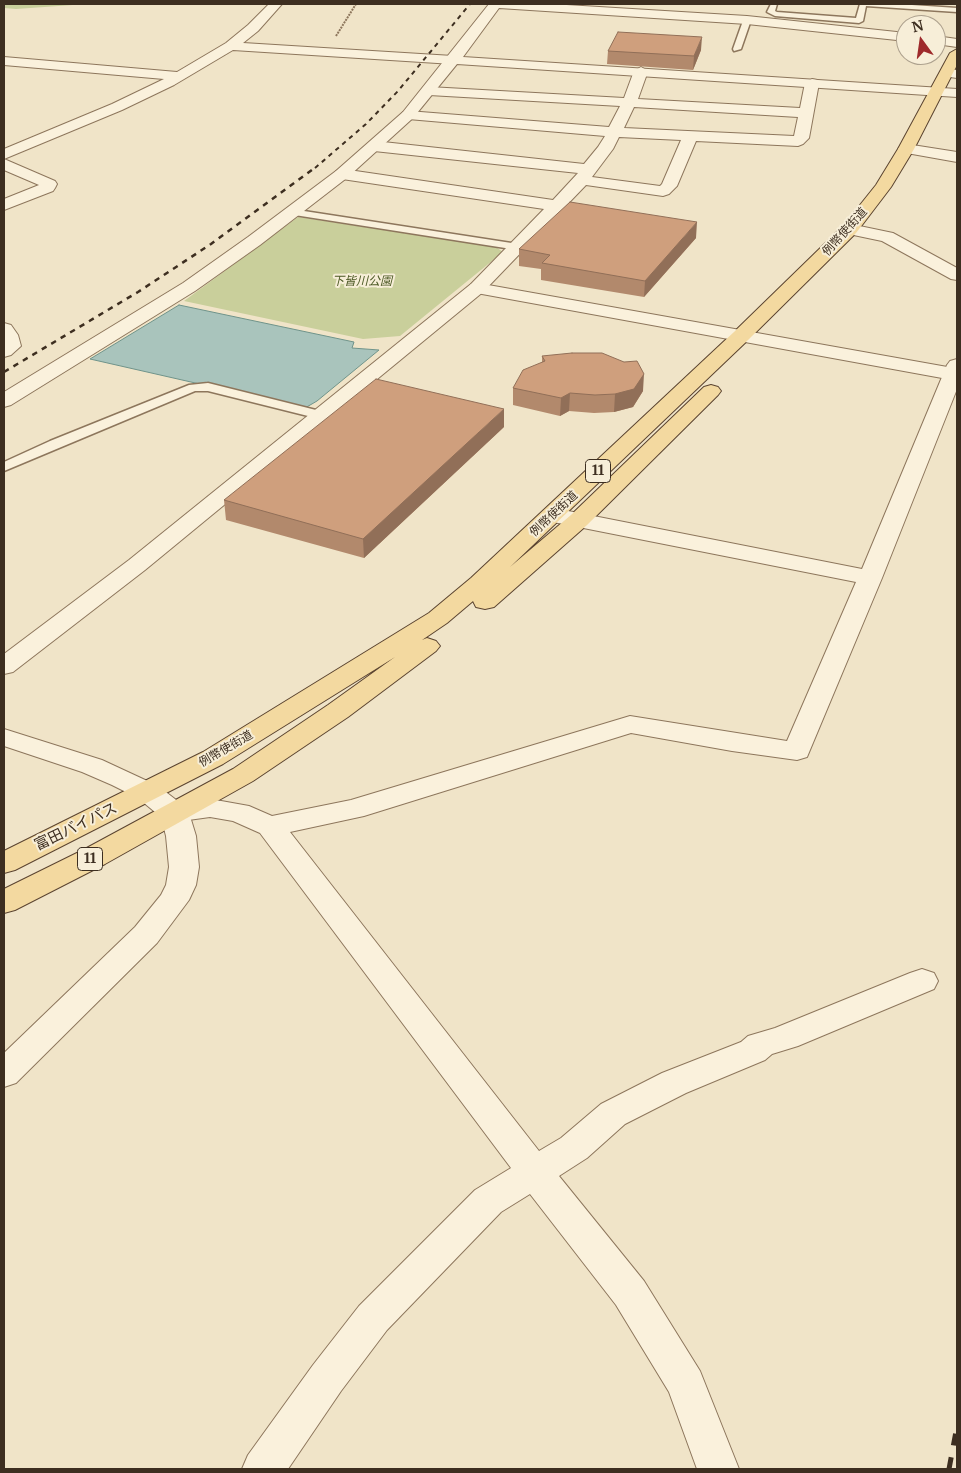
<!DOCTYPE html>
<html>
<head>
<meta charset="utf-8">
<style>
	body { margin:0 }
	#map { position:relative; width:961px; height:1473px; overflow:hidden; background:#f0e4c8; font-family:Merriweather,serif }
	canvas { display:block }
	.frame { position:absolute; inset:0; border:5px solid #3d2e20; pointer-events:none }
	.north { position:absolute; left:896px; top:15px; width:50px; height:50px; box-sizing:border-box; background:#f7eed8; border:1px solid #ada18e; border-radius:50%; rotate:346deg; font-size:14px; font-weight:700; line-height:20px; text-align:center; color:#3d2e20 }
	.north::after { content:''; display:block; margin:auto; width:18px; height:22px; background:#9e2a2b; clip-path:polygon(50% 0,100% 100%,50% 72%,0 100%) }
</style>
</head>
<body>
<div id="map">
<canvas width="961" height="1473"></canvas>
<div class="frame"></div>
<div class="north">N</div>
</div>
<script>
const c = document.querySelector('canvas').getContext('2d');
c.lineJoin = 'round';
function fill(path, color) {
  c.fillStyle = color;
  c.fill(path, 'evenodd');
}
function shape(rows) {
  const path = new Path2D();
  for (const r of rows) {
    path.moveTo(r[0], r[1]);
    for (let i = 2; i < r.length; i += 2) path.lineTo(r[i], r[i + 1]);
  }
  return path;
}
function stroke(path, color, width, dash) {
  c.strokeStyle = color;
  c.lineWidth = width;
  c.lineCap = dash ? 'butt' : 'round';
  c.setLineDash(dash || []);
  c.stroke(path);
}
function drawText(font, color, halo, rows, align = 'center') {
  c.font = font + ' Merriweather,"Noto Sans JP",serif';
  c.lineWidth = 4;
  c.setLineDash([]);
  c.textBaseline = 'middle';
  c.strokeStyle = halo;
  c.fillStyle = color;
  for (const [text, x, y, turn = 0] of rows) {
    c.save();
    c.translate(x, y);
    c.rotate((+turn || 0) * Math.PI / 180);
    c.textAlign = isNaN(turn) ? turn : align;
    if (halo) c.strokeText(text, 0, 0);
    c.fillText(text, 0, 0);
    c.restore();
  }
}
fill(shape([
	[4,4,87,4,16,9,4,8],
	[298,217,496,247,503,252,400,336,363,339,184,301]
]), '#c9cf9b');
const water = shape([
	[179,305,354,342,352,348,379,350,317,401,305,408,90,359,179,305]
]);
fill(water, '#a9c4bc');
stroke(water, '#6f938a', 1);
const service = shape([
	[771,4,777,4,775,11,777,12,856,18,860,4,897,4,957,8,957,12,866,6,863,21,859,23,775,16,767,12,771,4],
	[744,18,751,20,741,49,734,51,733,49,744,18],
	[291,209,518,244,523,247,518,250,288,214,286,212,291,209],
	[208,383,324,412,326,415,320,419,208,391,195,391,4,471,4,462,50,441,189,385,208,383]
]);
const minor = shape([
	[269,4,282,4,258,31,243,43,453,56,460,60,453,64,233,50,174,85,122,110,4,159,4,149,112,104,164,79,4,65,4,57,177,72,226,43,248,25,269,4],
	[641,67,648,71,638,99,800,108,805,83,812,79,817,80,819,83,809,138,803,144,798,146,696,141,677,186,669,194,663,196,586,185,483,292,145,570,13,672,4,674,4,654,129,560,471,284,544,209,342,179,336,177,334,174,336,171,342,169,553,200,578,173,374,151,369,149,366,146,369,143,374,141,584,164,598,147,605,136,408,119,403,118,401,115,403,112,408,111,609,127,620,106,429,95,424,94,422,91,424,88,429,87,624,98,634,71,641,67],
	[634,107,798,117,794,136,624,128,634,107],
	[619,137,681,140,662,184,660,186,592,177,613,149,619,137],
	[948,69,957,70,957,78,943,76,941,73,943,70,948,69],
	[906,144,957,152,957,162,901,152,898,149,901,146,906,144],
	[4,159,55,181,57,184,55,188,53,191,4,210,4,199,39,185,4,170,4,159],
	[850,224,893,233,957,268,957,280,951,279,882,241,844,233,842,229,844,225,850,224],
	[4,323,11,325,18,335,21,346,11,355,4,357,4,323],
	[957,359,957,389,882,578,807,757,797,760,732,751,631,733,364,816,290,832,539,1151,561,1138,601,1104,662,1073,741,1042,748,1036,775,1028,910,973,922,969,934,973,938,981,934,989,798,1046,772,1054,765,1060,686,1093,625,1124,587,1158,559,1176,644,1281,700,1371,739,1469,697,1469,669,1392,616,1305,530,1194,501,1212,387,1330,341,1391,288,1469,242,1469,248,1455,313,1365,359,1306,475,1190,511,1168,260,833,233,821,210,817,174,822,164,820,159,813,164,806,210,799,249,806,272,816,351,800,630,716,787,741,856,582,553,522,545,520,542,515,545,510,553,508,862,569,947,365,950,361,957,359]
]);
const tertiary = shape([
	[489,4,550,4,747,16,906,33,906,41,747,24,499,8,463,57,957,89,957,97,457,64,413,118,348,177,260,245,195,291,11,405,4,407,4,392,183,283,248,237,336,171,403,112,489,4],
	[936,36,957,39,957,47,936,44,936,36],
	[477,283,953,368,957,369,957,379,953,380,471,292,468,288,471,284,477,283],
	[4,729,102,760,158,786,184,806,189,813,196,836,199,867,196,885,189,900,157,943,16,1083,4,1087,4,1053,135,927,161,895,166,885,169,867,166,836,161,817,138,798,112,785,82,772,4,746,4,729]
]);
const primary = shape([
	[957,49,957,65,914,149,891,187,856,233,748,340,510,567,571,515,704,387,711,385,718,387,721,391,718,395,587,525,494,607,485,609,476,607,473,601,447,623,422,640,427,638,436,641,440,646,436,651,348,717,253,781,105,864,15,910,4,913,4,889,83,850,233,769,328,705,395,657,223,764,15,870,4,873,4,851,203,752,429,613,471,578,734,332,844,225,876,185,898,149,950,53,957,49]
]);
stroke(service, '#8d765c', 3);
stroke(minor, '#8d765c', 2);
stroke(tertiary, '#8d765c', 2);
stroke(primary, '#5b4430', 2);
stroke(shape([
	[336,36,356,4]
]), '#8d765c', 2, [2, 1]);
fill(service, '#faf1dc');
fill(minor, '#faf1dc');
fill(tertiary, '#faf1dc');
fill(primary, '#f3d9a0');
stroke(shape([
	[315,168,366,124,398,91,470,4]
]), '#3d2e20', 2, [4.5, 4.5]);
stroke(shape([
	[4,372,138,292,211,244,316,167]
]), '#3d2e20', 2.5, [5.5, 5.5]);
stroke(shape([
	[949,1469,957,1426]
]), '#3d2e20', 5, [12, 12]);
fill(shape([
	[701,50,693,70,607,64,608,51],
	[696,238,644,297,541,280,541,269,519,266,519,249],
	[542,356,643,391,633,407,614,412,594,413,569,411,560,416,513,405,513,388,542,362],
	[504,427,364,558,226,520,224,500]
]), '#b2896c');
fill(shape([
	[702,37,701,50,693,70,694,56],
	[697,222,696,238,644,297,645,281],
	[644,374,643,391,633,407,614,412,615,394],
	[570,393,569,411,560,416,561,398],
	[504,409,504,427,364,558,363,539]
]), '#916f58');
const building = shape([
	[618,32,702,37,694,56,608,51,618,32],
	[570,202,697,222,645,281,542,263,550,255,519,249,570,202],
	[572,353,602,353,624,362,637,361,644,374,634,389,615,394,595,395,570,393,561,398,513,388,523,370,545,361,542,356,572,353],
	[376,379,504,409,363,539,224,500,376,379]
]);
fill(building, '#cf9f7d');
stroke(building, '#916f58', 1);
drawText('12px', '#3d2e20', '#f7eed8', [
	["例幣使街道",845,232,-48],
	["例幣使街道",554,514,-43],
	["例幣使街道",226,749,-30]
]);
drawText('italic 12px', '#4d5a26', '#f7eed8', [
	["下皆川公園",362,282]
]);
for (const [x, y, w] of [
	[598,471,25],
	[90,859,25]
]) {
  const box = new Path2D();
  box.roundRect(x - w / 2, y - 11.5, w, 23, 4);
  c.fillStyle = '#f7eed8';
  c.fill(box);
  stroke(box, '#3d2e20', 1);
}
drawText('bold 14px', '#3d2e20', null, [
	["11",598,471],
	["11",90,859]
]);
drawText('15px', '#3d2e20', '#f7eed8', [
	["富田バイパス",76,827,-26]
]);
</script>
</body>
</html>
